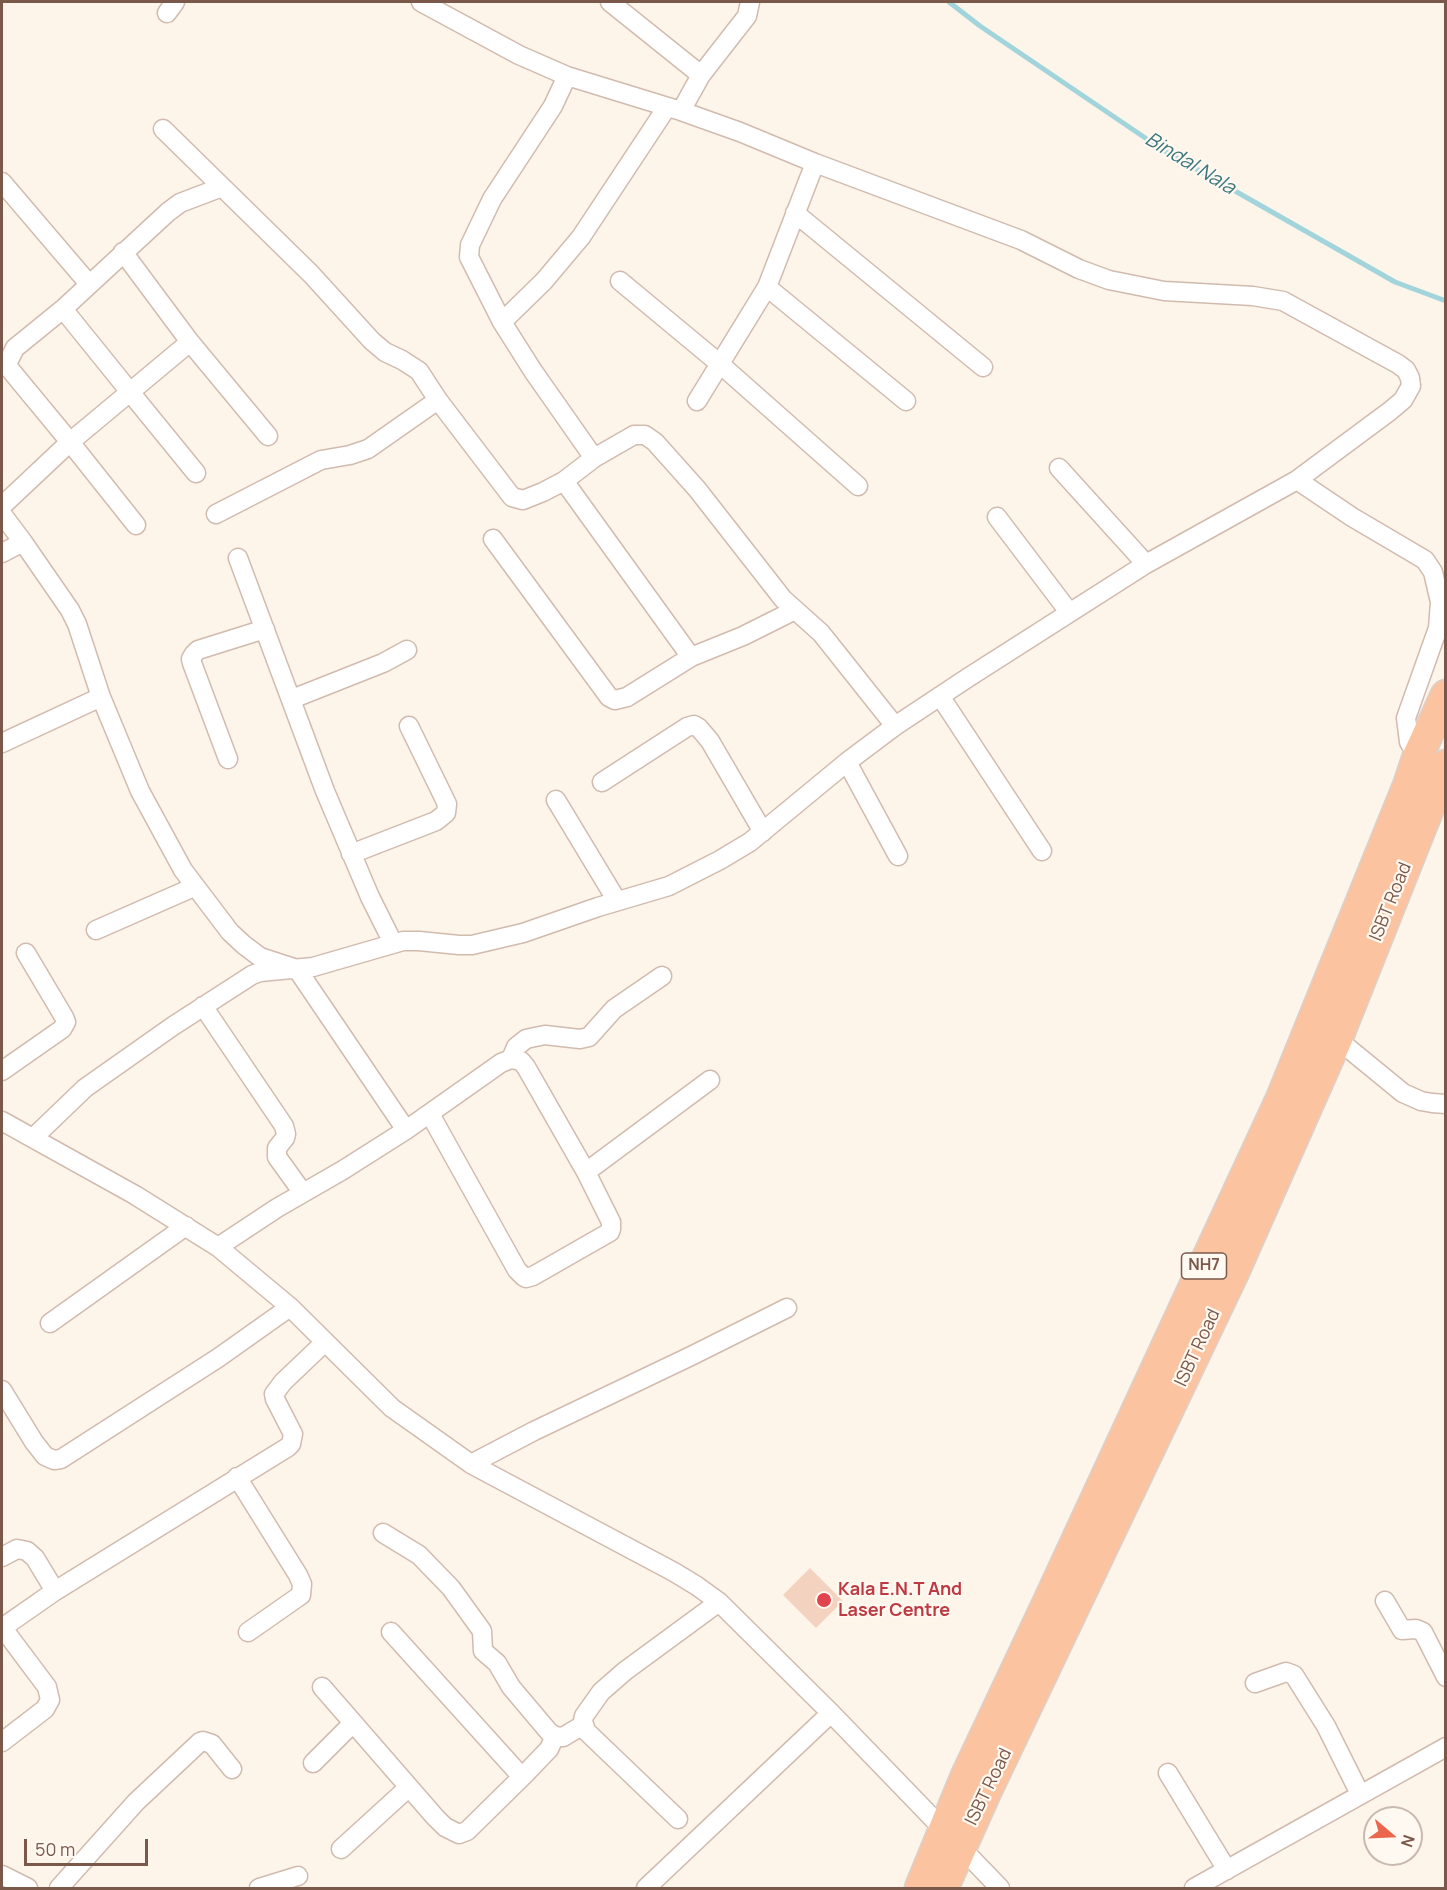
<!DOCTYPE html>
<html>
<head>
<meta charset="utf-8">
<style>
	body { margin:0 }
	#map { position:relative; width:1447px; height:1890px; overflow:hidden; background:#fdf4ea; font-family:Manrope,sans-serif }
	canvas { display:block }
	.frame { position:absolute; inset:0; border:3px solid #7a594b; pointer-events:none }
	.north { position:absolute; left:1363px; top:1806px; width:60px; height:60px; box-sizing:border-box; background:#fff9f1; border:2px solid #cab9af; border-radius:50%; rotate:109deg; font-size:16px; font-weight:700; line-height:24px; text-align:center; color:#7a594b }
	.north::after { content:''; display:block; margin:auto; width:21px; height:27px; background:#ea664c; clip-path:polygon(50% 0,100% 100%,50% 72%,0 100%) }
	.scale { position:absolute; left:24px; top:1839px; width:124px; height:27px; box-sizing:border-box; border:3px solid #7a594b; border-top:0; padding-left:8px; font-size:18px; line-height:21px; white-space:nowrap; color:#7a594b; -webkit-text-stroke:4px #fff9f1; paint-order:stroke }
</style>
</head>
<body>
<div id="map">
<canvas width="1447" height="1890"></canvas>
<div class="frame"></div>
<div class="north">N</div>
<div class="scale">50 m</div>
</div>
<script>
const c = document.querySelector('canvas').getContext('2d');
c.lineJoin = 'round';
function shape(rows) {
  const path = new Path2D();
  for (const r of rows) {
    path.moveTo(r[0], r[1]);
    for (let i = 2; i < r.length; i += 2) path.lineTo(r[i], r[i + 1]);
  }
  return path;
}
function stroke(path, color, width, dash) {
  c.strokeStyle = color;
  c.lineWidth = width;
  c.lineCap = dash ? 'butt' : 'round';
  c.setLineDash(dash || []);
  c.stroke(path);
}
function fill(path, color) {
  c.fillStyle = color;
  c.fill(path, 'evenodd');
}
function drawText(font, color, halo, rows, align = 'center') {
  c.font = font + ' Manrope,sans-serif';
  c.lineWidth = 4.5;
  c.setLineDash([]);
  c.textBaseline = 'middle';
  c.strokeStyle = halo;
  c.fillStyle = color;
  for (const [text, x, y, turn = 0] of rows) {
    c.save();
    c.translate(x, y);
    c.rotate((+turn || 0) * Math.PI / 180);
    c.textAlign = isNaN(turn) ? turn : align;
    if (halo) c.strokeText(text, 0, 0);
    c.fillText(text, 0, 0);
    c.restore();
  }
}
stroke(shape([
	[949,2,980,26,1163,150,1395,282,1446,301]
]), '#a2d5db', 5);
fill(shape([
	[810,1568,843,1601,816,1628,783,1595]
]), '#f4d2c0');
const minor = shape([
	[610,2,701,75],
	[167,13,175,2],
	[567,76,553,106,492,199,470,245,469,257,502,322,533,371,594,458],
	[681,111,701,75,747,16,750,2],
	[163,129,311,274,372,341,385,352,402,360,419,371,438,400,512,497,523,500,543,492,564,481,594,458,634,435,645,435,655,442,697,489,783,599,821,633,895,726],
	[2,182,89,284],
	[222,187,180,203,168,212,63,309,130,392,190,342,268,436],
	[795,213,983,367],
	[123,252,190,342],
	[620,281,720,364,858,486],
	[767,287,906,401],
	[63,309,15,348,8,362,8,367,70,442,136,525],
	[502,322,544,281,581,237,667,107],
	[697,401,767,287,815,163],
	[1059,468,1146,564],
	[1297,480,1352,517,1425,560,1433,572,1440,602,1438,628,1406,718,1409,742,1418,756,1422,757],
	[564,481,691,657],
	[2,506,70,442,130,392,196,473],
	[2,514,23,542,70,610,77,624,101,697,140,791,183,870,230,932,244,945,260,957,297,969,406,1130],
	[216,514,321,460,350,455,368,449,438,400],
	[997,517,1069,612],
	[493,539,609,697,615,700,627,697,691,657,743,636,795,610],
	[2,553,23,542],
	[238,558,325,791,370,897,393,943],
	[940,696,1042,851],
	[292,699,383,663,407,650],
	[2,743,101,697],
	[228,759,192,663,191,659,194,654,198,650,265,629],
	[847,762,898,856],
	[602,782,687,727,694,725,699,728,710,741,763,832],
	[556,800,617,901],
	[351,854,436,821,446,813,447,804,409,726],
	[96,930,194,887],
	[203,1006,284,1126,286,1134,285,1138,277,1148,277,1157,303,1193],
	[1337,1039,1403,1093,1421,1101,1432,1103,1446,1104],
	[511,1059,516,1047,526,1039,535,1037,545,1035,580,1039,589,1037,614,1009,662,976],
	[2,1071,62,1029,66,1022,64,1017,26,953],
	[2,1121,135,1195,218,1247,290,1307,392,1408,471,1464,674,1572,697,1586,719,1602,831,1713,1000,1888],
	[33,1138,85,1088,173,1026,252,975,260,972,313,967,403,941,419,941,459,945,472,945,523,933,598,907,669,886,720,860,750,842,847,762,895,726,969,677,1146,564,1297,480,1390,411,1403,400,1411,386,1410,378,1406,370,1398,364,1283,301,1253,296,1164,291,1109,280,1079,269,1021,240,815,163,740,132,681,111,567,76,519,55,421,2],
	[586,1172,710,1080],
	[218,1247,277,1208,343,1170,406,1130,501,1063,511,1059,521,1061,526,1067,586,1172,611,1222,611,1229,610,1232,533,1276,526,1278,523,1276,517,1270,430,1114],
	[50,1323,186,1226],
	[2,1390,34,1442,45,1456,54,1460,61,1459,218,1358,290,1307],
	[471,1464,534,1431,691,1356,787,1308],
	[237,1477,298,1575,302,1584,301,1595,248,1632],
	[383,1533,419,1555,451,1588,482,1631,483,1651,497,1663,511,1687,549,1732,555,1736,563,1737,583,1725],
	[2,1557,17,1549,27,1551,35,1558,55,1591],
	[1385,1601,1402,1630,1416,1629,1423,1632,1446,1677],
	[2,1628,55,1591,288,1447,291,1444,293,1434,275,1399,274,1394,283,1382,324,1343],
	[391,1632,522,1777],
	[1255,1683,1286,1672,1294,1675,1326,1726,1360,1794],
	[322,1687,435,1817,445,1827,459,1834,467,1831,526,1773,549,1749,555,1736],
	[2,1742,45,1709,50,1700,47,1687,2,1627],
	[313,1763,353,1723],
	[1168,1773,1227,1870],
	[678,1819,586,1731,583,1721,584,1716,601,1692,625,1671,719,1602],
	[341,1849,409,1787],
	[2,1875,28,1888],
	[59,1888,136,1802,200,1742,203,1741,212,1744,232,1769],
	[259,1888,298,1876],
	[646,1888,831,1713],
	[1194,1888,1446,1747]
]);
const trunk = shape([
	[920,1888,966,1776,1049,1600,1281,1099,1408,786,1418,756,1446,695],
	[943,1888,985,1794,1233,1274,1337,1039,1446,765]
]);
stroke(minor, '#d1bbae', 21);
stroke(trunk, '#dad1cd', 33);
stroke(minor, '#fff', 18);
stroke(trunk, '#fbc3a0', 30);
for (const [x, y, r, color] of [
	[824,1600,8,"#e0444e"]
]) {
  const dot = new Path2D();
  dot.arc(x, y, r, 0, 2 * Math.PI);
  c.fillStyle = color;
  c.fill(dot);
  stroke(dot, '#fff9f1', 2);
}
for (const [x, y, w] of [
	[1204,1266,45]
]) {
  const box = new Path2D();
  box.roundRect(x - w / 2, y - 13, w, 26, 4.5);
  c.fillStyle = '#fff9f1';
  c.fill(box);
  stroke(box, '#7a594b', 1.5);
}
drawText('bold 16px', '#7a594b', null, [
	["NH7",1204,1266]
]);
drawText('18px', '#7a594b', '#fff9f1', [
	["ISBT Road",1391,902,-68],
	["ISBT Road",1198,1348,-65],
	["ISBT Road",989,1787,-64]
]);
drawText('bold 18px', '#be3a42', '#fff9f1', [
	["Kala E.N.T And",838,1590],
	["Laser Centre",838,1611]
], 'left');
drawText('italic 20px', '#3e787e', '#fff9f1', [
	["Bindal Nala",1190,164,31]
]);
</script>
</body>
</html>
